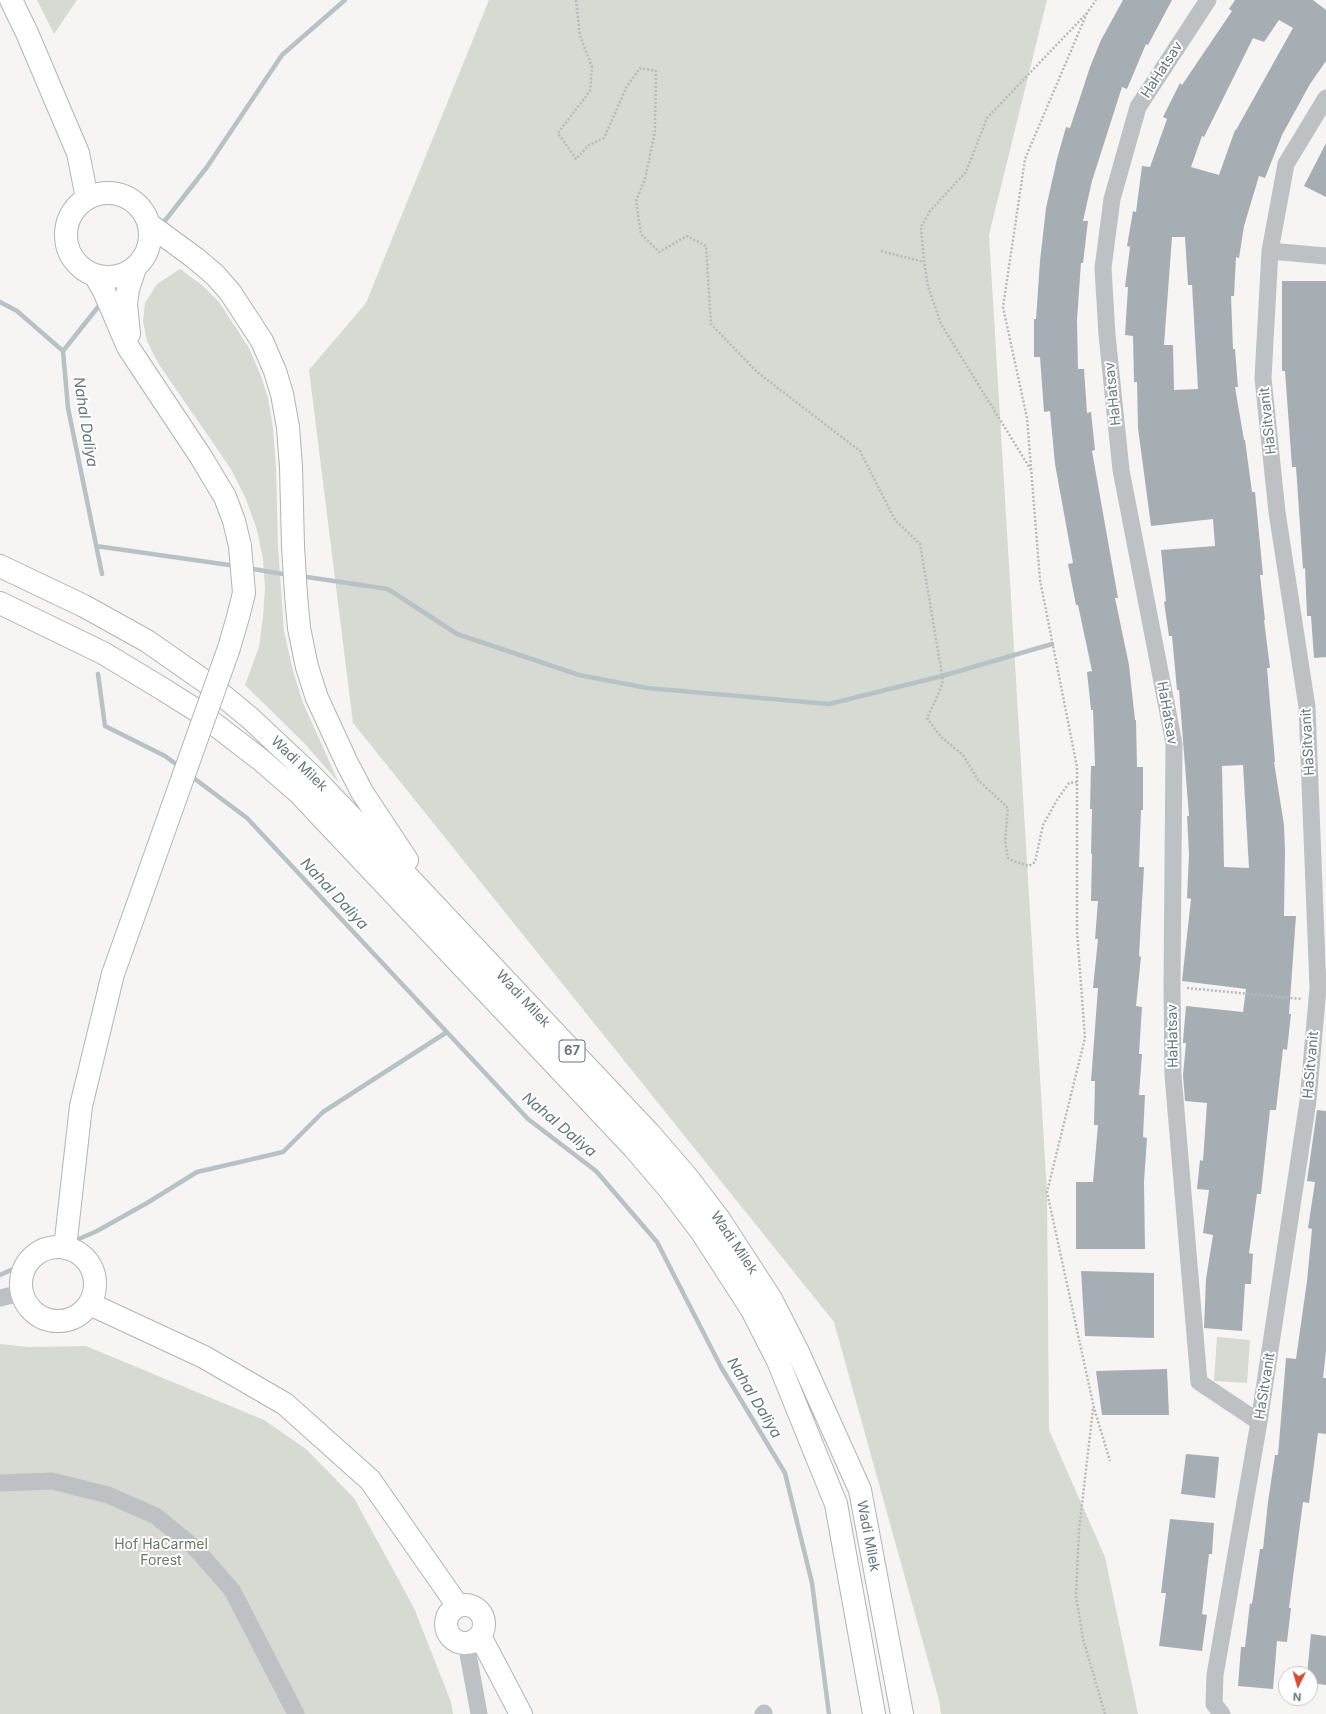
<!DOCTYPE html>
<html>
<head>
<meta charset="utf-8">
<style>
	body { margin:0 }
	#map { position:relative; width:1326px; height:1714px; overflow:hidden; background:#f6f5f3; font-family:Inter,sans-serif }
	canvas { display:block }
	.north { position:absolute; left:1278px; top:1666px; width:40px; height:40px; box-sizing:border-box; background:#fff; border:1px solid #c2c9cd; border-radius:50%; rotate:185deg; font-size:11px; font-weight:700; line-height:16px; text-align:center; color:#677781 }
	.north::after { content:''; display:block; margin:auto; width:14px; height:18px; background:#d34e35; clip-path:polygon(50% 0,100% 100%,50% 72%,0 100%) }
</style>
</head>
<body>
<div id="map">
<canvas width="1326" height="1714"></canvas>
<div class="north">N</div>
</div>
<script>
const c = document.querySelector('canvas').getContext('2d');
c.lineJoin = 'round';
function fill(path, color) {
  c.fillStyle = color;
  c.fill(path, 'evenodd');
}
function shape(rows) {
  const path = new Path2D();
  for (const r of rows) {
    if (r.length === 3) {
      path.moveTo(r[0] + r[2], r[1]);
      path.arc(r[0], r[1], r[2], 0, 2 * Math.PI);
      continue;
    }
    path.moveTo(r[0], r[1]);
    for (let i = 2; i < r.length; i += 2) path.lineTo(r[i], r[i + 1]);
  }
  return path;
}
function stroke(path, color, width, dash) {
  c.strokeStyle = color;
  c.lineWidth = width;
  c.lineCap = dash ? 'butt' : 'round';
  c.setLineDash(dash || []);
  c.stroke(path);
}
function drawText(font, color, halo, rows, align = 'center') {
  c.font = font + ' Inter,sans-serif';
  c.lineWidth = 4;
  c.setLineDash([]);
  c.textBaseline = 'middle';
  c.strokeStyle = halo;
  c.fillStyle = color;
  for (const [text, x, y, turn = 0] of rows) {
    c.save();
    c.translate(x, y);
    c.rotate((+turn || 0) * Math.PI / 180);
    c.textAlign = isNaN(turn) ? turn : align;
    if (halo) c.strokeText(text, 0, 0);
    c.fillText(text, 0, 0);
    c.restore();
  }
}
fill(shape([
	[37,0,77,0,54,34],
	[489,0,1047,0,989,235,1047,1192,1049,1430,1105,1557,1138,1714,941,1714,939,1700,834,1322,353,723,309,370,366,303],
	[180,269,203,286,219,302,249,348,261,376,268,398,273,428,276,468,278,546,284,631,293,671,303,703,339,783,305,744,245,685,259,647,263,617,265,588,263,559,257,530,246,499,231,469,158,363,147,341,143,321,145,303,157,284],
	[1217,1337,1250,1340,1247,1383,1214,1381],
	[0,1344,28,1347,86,1346,264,1420,306,1449,354,1498,414,1608,451,1702,453,1714,0,1714]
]), '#d6dad2');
stroke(shape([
	[160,227,207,167,282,55,345,0],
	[133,261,153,236],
	[111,290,124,274],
	[0,302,17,311,63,351,68,408,102,574],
	[63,351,102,302],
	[96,546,236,566],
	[247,568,289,575],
	[300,576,388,589,457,634,579,675,647,688,829,704,942,676,1052,644],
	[98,674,105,726,165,756,180,767],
	[191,776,247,818,528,1119,596,1171,657,1242,721,1367,785,1473,812,1583,829,1714],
	[72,1242,97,1231,147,1203,197,1172,283,1152,323,1112,447,1032],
	[0,1275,60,1248]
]), '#b6c2c5', 4.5);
fill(shape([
	[1123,0,1172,0,1148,45,1146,44,1127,89,1122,87,1092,181,1083,221,1088,221,1083,263,1081,263,1077,320,1078,369,1084,369,1087,413,1091,412,1095,450,1092,451,1118,598,1115,598,1129,665,1135,720,1136,720,1137,767,1143,767,1143,810,1141,810,1139,867,1144,867,1139,956,1141,957,1136,1006,1142,1007,1139,1054,1142,1054,1139,1095,1145,1095,1143,1137,1147,1138,1144,1182,1145,1249,1076,1249,1076,1182,1093,1182,1098,1125,1094,1125,1095,1081,1091,1081,1098,988,1093,988,1098,939,1095,939,1098,901,1091,901,1092,854,1091,854,1092,809,1090,809,1091,766,1095,766,1093,710,1091,710,1087,672,1092,671,1078,605,1076,605,1068,564,1073,563,1055,464,1050,411,1044,412,1040,357,1034,357,1034,319,1036,319,1040,261,1046,208,1057,159,1066,127,1070,128,1090,67,1101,40],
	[1235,0,1313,0,1326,10,1326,61,1310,84,1282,135,1265,178,1259,176,1244,226,1239,258,1236,257,1234,296,1231,296,1233,349,1235,349,1238,387,1235,387,1244,440,1245,440,1252,492,1255,492,1263,575,1260,575,1265,620,1264,620,1270,668,1267,668,1275,762,1274,762,1284,825,1285,851,1284,916,1296,916,1289,1014,1291,1014,1287,1050,1283,1049,1276,1110,1270,1110,1261,1194,1257,1194,1249,1253,1253,1254,1251,1284,1245,1284,1242,1331,1204,1328,1206,1279,1213,1235,1203,1233,1209,1190,1197,1189,1200,1160,1203,1161,1207,1103,1185,1101,1183,1075,1186,1043,1183,1043,1183,1041,1186,1006,1243,1012,1246,989,1182,981,1191,899,1187,898,1189,854,1187,816,1189,816,1179,690,1177,690,1172,636,1169,636,1164,602,1166,601,1161,550,1215,546,1213,519,1151,526,1138,428,1137,382,1134,382,1133,336,1125,335,1128,287,1125,287,1130,247,1127,246,1133,211,1136,212,1142,166,1150,167,1167,119,1163,117,1180,83,1182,85,1232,11,1229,9],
	[1279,20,1293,28,1236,130,1235,130,1219,175,1191,167,1202,136,1204,137,1253,38,1264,42],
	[1172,237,1185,237,1188,285,1192,285,1198,389,1174,390,1173,345,1164,345],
	[1243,765,1249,868,1224,867,1222,766],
	[1326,143,1326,197,1304,186],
	[1282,281,1326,281,1326,657,1314,658,1311,616,1307,616,1305,568,1303,569,1296,467,1292,467,1285,371,1282,371],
	[1317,1110,1326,1111,1326,1351,1323,1378,1326,1378,1326,1434,1318,1433,1309,1503,1303,1502,1289,1608,1291,1608,1287,1642,1277,1641,1273,1689,1238,1686,1241,1647,1245,1647,1250,1603,1252,1604,1260,1549,1263,1549,1268,1502,1275,1455,1278,1455,1286,1358,1296,1359,1307,1281,1312,1229,1308,1228,1315,1182,1307,1181],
	[1081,1271,1154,1273,1154,1338,1085,1336],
	[1167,1369,1169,1415,1102,1415,1096,1371],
	[1186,1454,1219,1457,1215,1498,1181,1494],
	[1170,1519,1214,1523,1212,1554,1209,1554,1202,1614,1207,1615,1202,1651,1159,1646,1166,1593,1161,1593],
	[1311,1634,1326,1636,1326,1685,1310,1683,1310,1674,1307,1674]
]), '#a7aeb3');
const secondary = shape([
	[11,0,27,33,78,153,87,198],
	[108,235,42],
	[95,275,104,291,128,347,201,457,225,497,234,521,240,546],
	[129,334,126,304,128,289,135,268],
	[58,1284,37],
	[65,1248,81,1106],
	[90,1304,204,1357,285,1404,370,1480,458,1606],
	[465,1624,19],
	[480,1636,521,1714]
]);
const highway = shape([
	[150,225,195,258,215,275,230,292,262,341,275,371,282,394,288,427,291,467,293,546,296,595,299,628,307,667,317,698,346,761,362,792,407,860],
	[0,566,84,606,147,641,210,685,250,718,314,778,360,826,650,1134,687,1177,719,1219,771,1299,798,1352,860,1490,902,1714],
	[0,603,103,653,161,688,196,710,261,760,299,793,634,1148,670,1190,701,1231,752,1310,778,1361,836,1504,874,1714]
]);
stroke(secondary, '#afb5b9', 24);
stroke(highway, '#b0b4b7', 24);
stroke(shape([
	[576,0,580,36,592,67,590,91,558,133,576,159,589,145,604,138,627,86,640,68,656,71,655,131,645,179,636,201,641,234,659,252,687,236,706,246,711,324,757,372,860,451,895,520,920,544,943,681,938,695,927,718,941,737,963,755,978,780,1008,808,1005,841,1008,858,1013,861,1029,866,1035,862,1043,825,1057,800,1069,783,1077,782],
	[1087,13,1025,159,1003,307,1027,418,1040,580,1077,767,1077,931,1085,1038,1047,1192,1094,1408,1110,1461],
	[881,251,924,262],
	[1031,470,941,324,928,286,924,262,921,227,930,211,966,172,987,118,1087,13,1096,0],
	[1187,988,1302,999],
	[1093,1409,1079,1530,1076,1596,1083,1639,1105,1714]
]), '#b7babc', 2.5, [2, 2]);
stroke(shape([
	[1208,0,1138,107,1112,199,1103,268,1107,335,1121,470,1174,744,1172,986,1173,1075,1199,1382,1259,1422],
	[1270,251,1286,164,1326,98],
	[0,1298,21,1293],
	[0,1483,52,1481,108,1495,156,1516,196,1549,232,1590,296,1714],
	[466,1643,479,1714],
	[763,1714,764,1713],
	[1222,1714,1214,1704,1215,1675,1259,1422,1308,1101,1318,988,1307,707,1277,512,1263,378,1270,251,1326,256]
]), '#bdc1c4', 17);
stroke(secondary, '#fff', 22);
stroke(highway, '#fff', 22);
const secondaryBridge = shape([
	[81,1106,113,974,229,648,238,617,244,593,240,546]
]);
stroke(secondaryBridge, '#afb5b9', 24, []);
stroke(secondaryBridge, '#fff', 22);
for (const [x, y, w] of [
	[572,1051,26]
]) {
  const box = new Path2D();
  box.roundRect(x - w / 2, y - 11, w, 22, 3);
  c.fillStyle = '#fff';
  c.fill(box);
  stroke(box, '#677781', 1);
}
drawText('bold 13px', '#677781', null, [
	["67",572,1051]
]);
drawText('14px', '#677781', '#fff', [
	["HaHatsav",1162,70,-57],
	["HaHatsav",1113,394,-96],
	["HaSitvanit",1268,421,-96],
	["HaHatsav",1167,713,80],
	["HaSitvanit",1308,742,-93],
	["Wadi Milek",299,764,44],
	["Wadi Milek",523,999,47],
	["HaHatsav",1173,1036,-91],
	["HaSitvanit",1311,1065,-85],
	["Wadi Milek",734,1243,56],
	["HaSitvanit",1265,1386,-81],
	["Wadi Milek",868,1536,79]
]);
drawText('14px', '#6b7965', '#fff', [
	["Hof HaCarmel",161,1545],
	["Forest",161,1561]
]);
drawText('italic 15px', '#63787e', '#fff', [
	["Nahal Daliya",85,422,81],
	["Nahal Daliya",334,894,47],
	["Nahal Daliya",559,1125,40],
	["Nahal Daliya",754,1398,59]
]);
</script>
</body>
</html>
